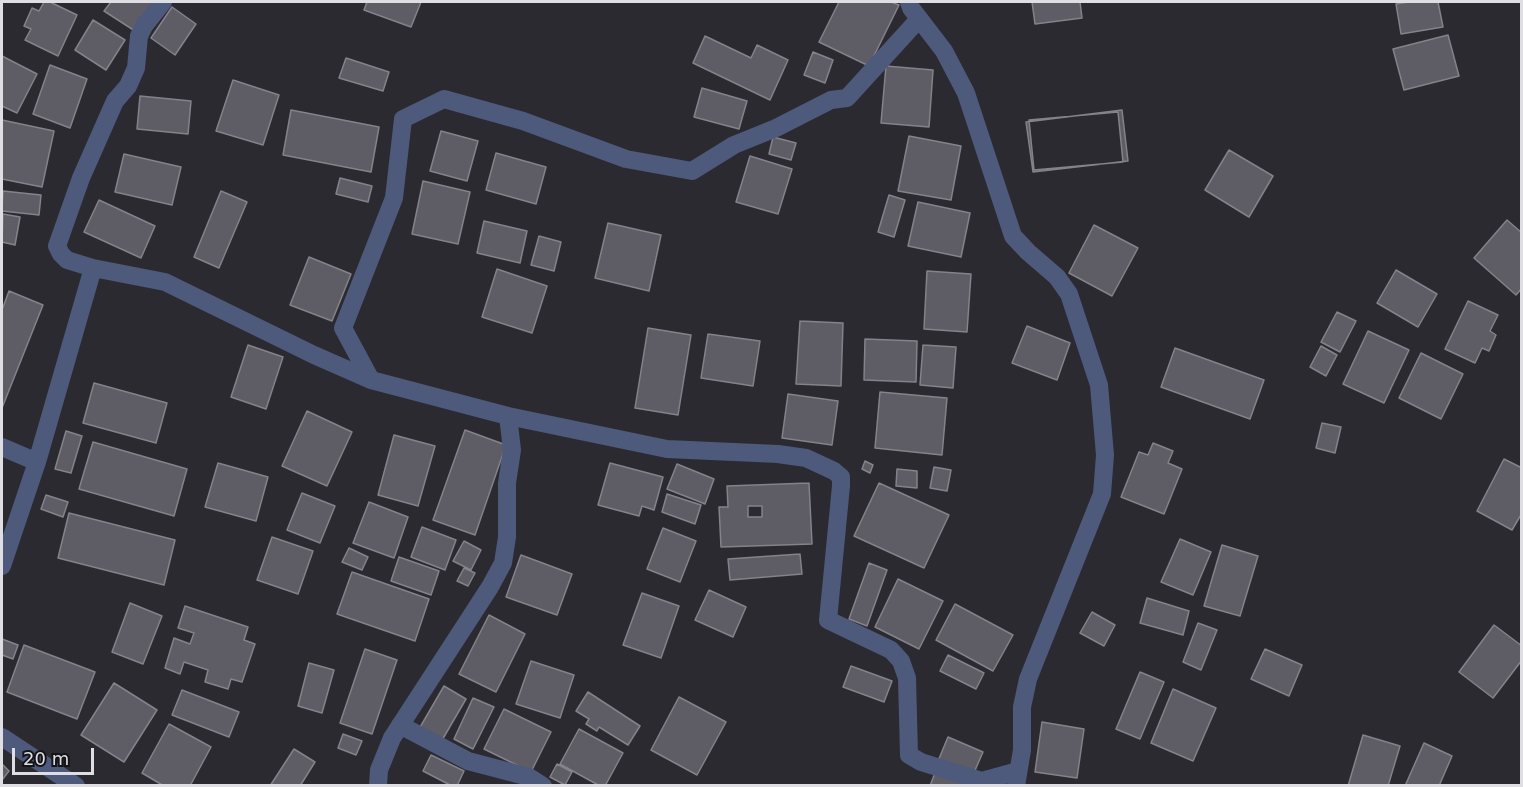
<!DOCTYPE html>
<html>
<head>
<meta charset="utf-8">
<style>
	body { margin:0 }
	#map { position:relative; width:1523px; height:787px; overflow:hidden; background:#2c2a31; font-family:"DejaVu Sans",sans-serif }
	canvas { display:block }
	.frame { position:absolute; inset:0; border:3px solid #dfdee3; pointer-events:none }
	.scale { position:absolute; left:12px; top:748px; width:82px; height:27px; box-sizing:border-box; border:3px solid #dfdee3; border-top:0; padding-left:8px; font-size:18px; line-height:21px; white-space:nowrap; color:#dfdee3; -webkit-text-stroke:4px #141316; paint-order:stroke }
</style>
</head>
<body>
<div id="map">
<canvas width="1523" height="787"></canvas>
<div class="frame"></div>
<div class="scale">20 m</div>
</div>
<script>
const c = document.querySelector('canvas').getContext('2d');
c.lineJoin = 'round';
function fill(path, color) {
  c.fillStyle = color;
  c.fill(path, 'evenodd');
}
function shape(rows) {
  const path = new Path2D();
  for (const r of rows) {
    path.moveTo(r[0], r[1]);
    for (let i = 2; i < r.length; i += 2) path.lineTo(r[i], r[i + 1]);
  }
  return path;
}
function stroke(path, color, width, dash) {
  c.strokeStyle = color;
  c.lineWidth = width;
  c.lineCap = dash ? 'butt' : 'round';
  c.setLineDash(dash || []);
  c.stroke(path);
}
const building = shape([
	[44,2,50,2,77,15,58,56,25,40,31,29,24,26,32,8,39,11,44,2],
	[111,2,154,2,135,31,104,11,111,2],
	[367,2,421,2,411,27,364,10,367,2],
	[839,2,891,2,899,5,869,66,819,42,839,2],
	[1032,2,1080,2,1082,18,1035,24,1032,2],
	[1409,2,1438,2,1443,27,1401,34,1396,4,1409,2],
	[172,7,196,24,175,55,151,38,172,7],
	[93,20,125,40,106,70,75,50,93,20],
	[1448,35,1459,76,1404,90,1393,49,1448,35],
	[705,36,751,58,757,45,788,60,770,100,693,63,705,36],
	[813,52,833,60,825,83,804,75,813,52],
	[2,56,37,74,17,113,2,106,2,56],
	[346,58,389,72,383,91,339,78,346,58],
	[50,65,87,79,70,128,33,114,50,65],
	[886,66,933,70,929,127,881,123,886,66],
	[233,80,279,95,263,145,216,131,233,80],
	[702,88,747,101,739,129,694,117,702,88],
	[140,96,191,101,188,134,137,129,140,96],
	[291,110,379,127,371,172,283,155,291,110],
	[1122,110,1128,161,1033,172,1026,122,1122,110],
	[1118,112,1123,162,1034,170,1029,120,1118,112],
	[2,120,54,131,42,187,2,179,2,120],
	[441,131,478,141,467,181,430,171,441,131],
	[909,136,961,146,951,200,898,191,909,136],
	[773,137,796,143,791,160,769,154,773,137],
	[1229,150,1273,176,1249,217,1205,190,1229,150],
	[496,153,546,167,536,204,486,190,496,153],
	[124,154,181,167,172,205,115,192,124,154],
	[750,156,792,169,778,214,736,202,750,156],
	[340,178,372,186,368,202,336,194,340,178],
	[423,181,470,192,458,244,412,234,423,181],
	[3,191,41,195,39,215,2,211,3,191],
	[221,191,247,202,219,268,194,257,221,191],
	[889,195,905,200,894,237,878,232,889,195],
	[99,200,155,226,141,258,84,232,99,200],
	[918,202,970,213,961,257,908,246,918,202],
	[3,214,20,217,15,245,2,242,3,214],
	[1507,220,1522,233,1522,288,1516,295,1474,258,1507,220],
	[484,221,527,231,520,263,477,253,484,221],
	[608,223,661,235,649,291,595,278,608,223],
	[1094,225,1138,248,1112,296,1069,273,1094,225],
	[539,236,561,242,554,271,531,265,539,236],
	[309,257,351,274,332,321,290,305,309,257],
	[497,269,547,286,532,333,482,317,497,269],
	[1396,270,1437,294,1418,327,1377,303,1396,270],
	[927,271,971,274,967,332,924,329,927,271],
	[9,291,43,305,2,408,2,310,9,291],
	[1468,301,1498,315,1490,331,1496,335,1489,351,1482,348,1475,363,1445,349,1468,301],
	[1337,312,1356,321,1340,352,1321,342,1337,312],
	[800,321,843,323,841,386,796,384,800,321],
	[1027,326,1070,343,1057,380,1012,363,1027,326],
	[648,328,691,335,678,415,635,408,648,328],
	[1368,331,1409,350,1384,403,1343,384,1368,331],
	[708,334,760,341,753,386,701,378,708,334],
	[865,339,917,341,916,382,864,380,865,339],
	[248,345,283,357,266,409,231,397,248,345],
	[923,345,956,347,953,388,920,385,923,345],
	[1321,346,1337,355,1326,376,1310,367,1321,346],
	[1175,348,1264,380,1250,419,1161,387,1175,348],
	[1421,353,1463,374,1441,419,1399,398,1421,353],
	[94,383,167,403,156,443,83,423,94,383],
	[880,392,947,398,942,455,875,448,880,392],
	[788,394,838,401,832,445,782,438,788,394],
	[307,411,352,432,327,486,282,466,307,411],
	[1322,423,1341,427,1335,453,1316,448,1322,423],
	[465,430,506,445,475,535,433,520,465,430],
	[66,431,82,436,71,473,55,469,66,431],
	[394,435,435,446,418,506,378,495,394,435],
	[93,442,187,469,174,516,79,489,93,442],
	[1153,443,1173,451,1168,463,1182,469,1164,514,1121,497,1139,452,1148,455,1153,443],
	[1504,459,1522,468,1522,513,1512,530,1477,511,1504,459],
	[865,461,873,465,870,473,862,469,865,461],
	[218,463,268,477,256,521,205,507,218,463],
	[610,463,663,477,654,510,642,506,639,516,598,505,610,463],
	[677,464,714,479,705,504,667,489,677,464],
	[934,467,951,470,947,491,930,488,934,467],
	[897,469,917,471,917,488,896,486,897,469],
	[809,483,812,544,721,547,719,507,728,507,727,486,809,483],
	[748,506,762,506,762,517,748,517,748,506],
	[879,483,949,515,924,568,854,536,879,483],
	[302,493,335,506,320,543,287,530,302,493],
	[667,494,701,505,695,524,662,512,667,494],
	[46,495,68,502,63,517,41,509,46,495],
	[369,502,408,517,394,558,353,543,369,502],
	[69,513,175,540,164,585,58,558,69,513],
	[422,527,456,540,445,570,411,557,422,527],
	[663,528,696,541,680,582,647,569,663,528],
	[272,537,313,551,298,594,257,580,272,537],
	[1180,539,1211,552,1193,595,1161,582,1180,539],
	[464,541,481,550,471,570,453,561,464,541],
	[1222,545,1258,556,1240,616,1204,606,1222,545],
	[349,548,368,557,362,570,342,562,349,548],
	[800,554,802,574,730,580,728,559,800,554],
	[521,555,572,574,557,615,506,597,521,555],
	[399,557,439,571,431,595,391,581,399,557],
	[869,563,887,570,867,626,849,619,869,563],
	[464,568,475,573,468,586,457,581,464,568],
	[352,572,429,599,415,641,337,614,352,572],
	[898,579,943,601,919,649,875,627,898,579],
	[709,590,746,607,733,637,695,620,709,590],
	[642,593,679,606,661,658,623,645,642,593],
	[1147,598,1189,611,1183,635,1140,623,1147,598],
	[130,603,162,616,143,664,112,652,130,603],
	[955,604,1013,635,993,671,936,640,955,604],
	[185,606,248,627,244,640,255,644,242,682,231,679,228,689,205,682,208,670,184,662,180,674,165,668,174,638,190,644,194,633,178,628,185,606],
	[1092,612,1115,625,1104,646,1080,633,1092,612],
	[489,615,525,634,496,692,459,674,489,615],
	[1198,623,1217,630,1201,670,1183,662,1198,623],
	[1494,625,1522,646,1522,660,1493,698,1459,672,1494,625],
	[2,639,18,645,13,659,2,655,2,639],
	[24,645,95,672,77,719,7,692,24,645],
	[365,649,397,660,372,734,340,723,365,649],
	[1265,649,1302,665,1289,696,1251,679,1265,649],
	[948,655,984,673,976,689,940,671,948,655],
	[531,661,574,675,560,718,516,704,531,661],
	[309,663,334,670,322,713,298,706,309,663],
	[851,666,892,681,884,702,843,687,851,666],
	[1140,672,1164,682,1140,739,1116,729,1140,672],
	[114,683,157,710,124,762,81,735,114,683],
	[444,686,466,699,441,742,419,729,444,686],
	[1173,689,1216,708,1193,761,1151,743,1173,689],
	[182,690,239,712,229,737,172,715,182,690],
	[588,692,640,726,628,745,599,727,597,731,586,724,589,719,576,711,588,692],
	[679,697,726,722,697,775,651,750,679,697],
	[473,698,494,707,473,749,454,739,473,698],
	[504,709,551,732,531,772,484,749,504,709],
	[1042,722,1084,729,1077,778,1035,772,1042,722],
	[169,724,211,747,190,786,164,786,142,773,169,724],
	[579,729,623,753,605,786,600,786,560,764,579,729],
	[343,734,362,741,356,755,338,748,343,734],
	[1363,735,1400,746,1388,786,1348,786,1363,735],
	[948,737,983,752,973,775,938,761,948,737],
	[1424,743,1452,756,1439,786,1405,786,1424,743],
	[294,749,315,762,300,786,270,786,294,749],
	[431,755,464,771,457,786,452,786,423,771,431,755],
	[2,764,9,771,2,780,2,764],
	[557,764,572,772,565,785,550,777,557,764],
	[936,770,970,786,930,786,936,770]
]);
fill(building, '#5e5c64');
stroke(building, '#84828a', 1.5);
stroke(shape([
	[163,2,144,26,139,36,136,68,128,86,115,101,81,178,57,246,61,254,67,260,93,268,165,282,314,355,371,380,508,416,667,449,778,454,806,458,834,471,841,477,841,486,828,620,891,650,901,661,907,678,909,755,921,762,982,781,1018,771],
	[909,2,911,8,944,51,966,93,1013,236,1028,252,1057,277,1069,294,1099,385,1105,455,1102,494,1028,679,1022,707,1022,750,1016,786],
	[371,380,343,328,394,198,403,119,444,99,523,121,626,159,692,171,734,145,776,128,831,100,847,98,919,19],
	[2,447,37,462],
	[2,566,37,462,93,268],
	[400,725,468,761,529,777,543,786],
	[2,737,76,786],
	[378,786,379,770,392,738,490,587,503,563,507,537,507,483,512,450,508,416]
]), '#4d5a7c', 18);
</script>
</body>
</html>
